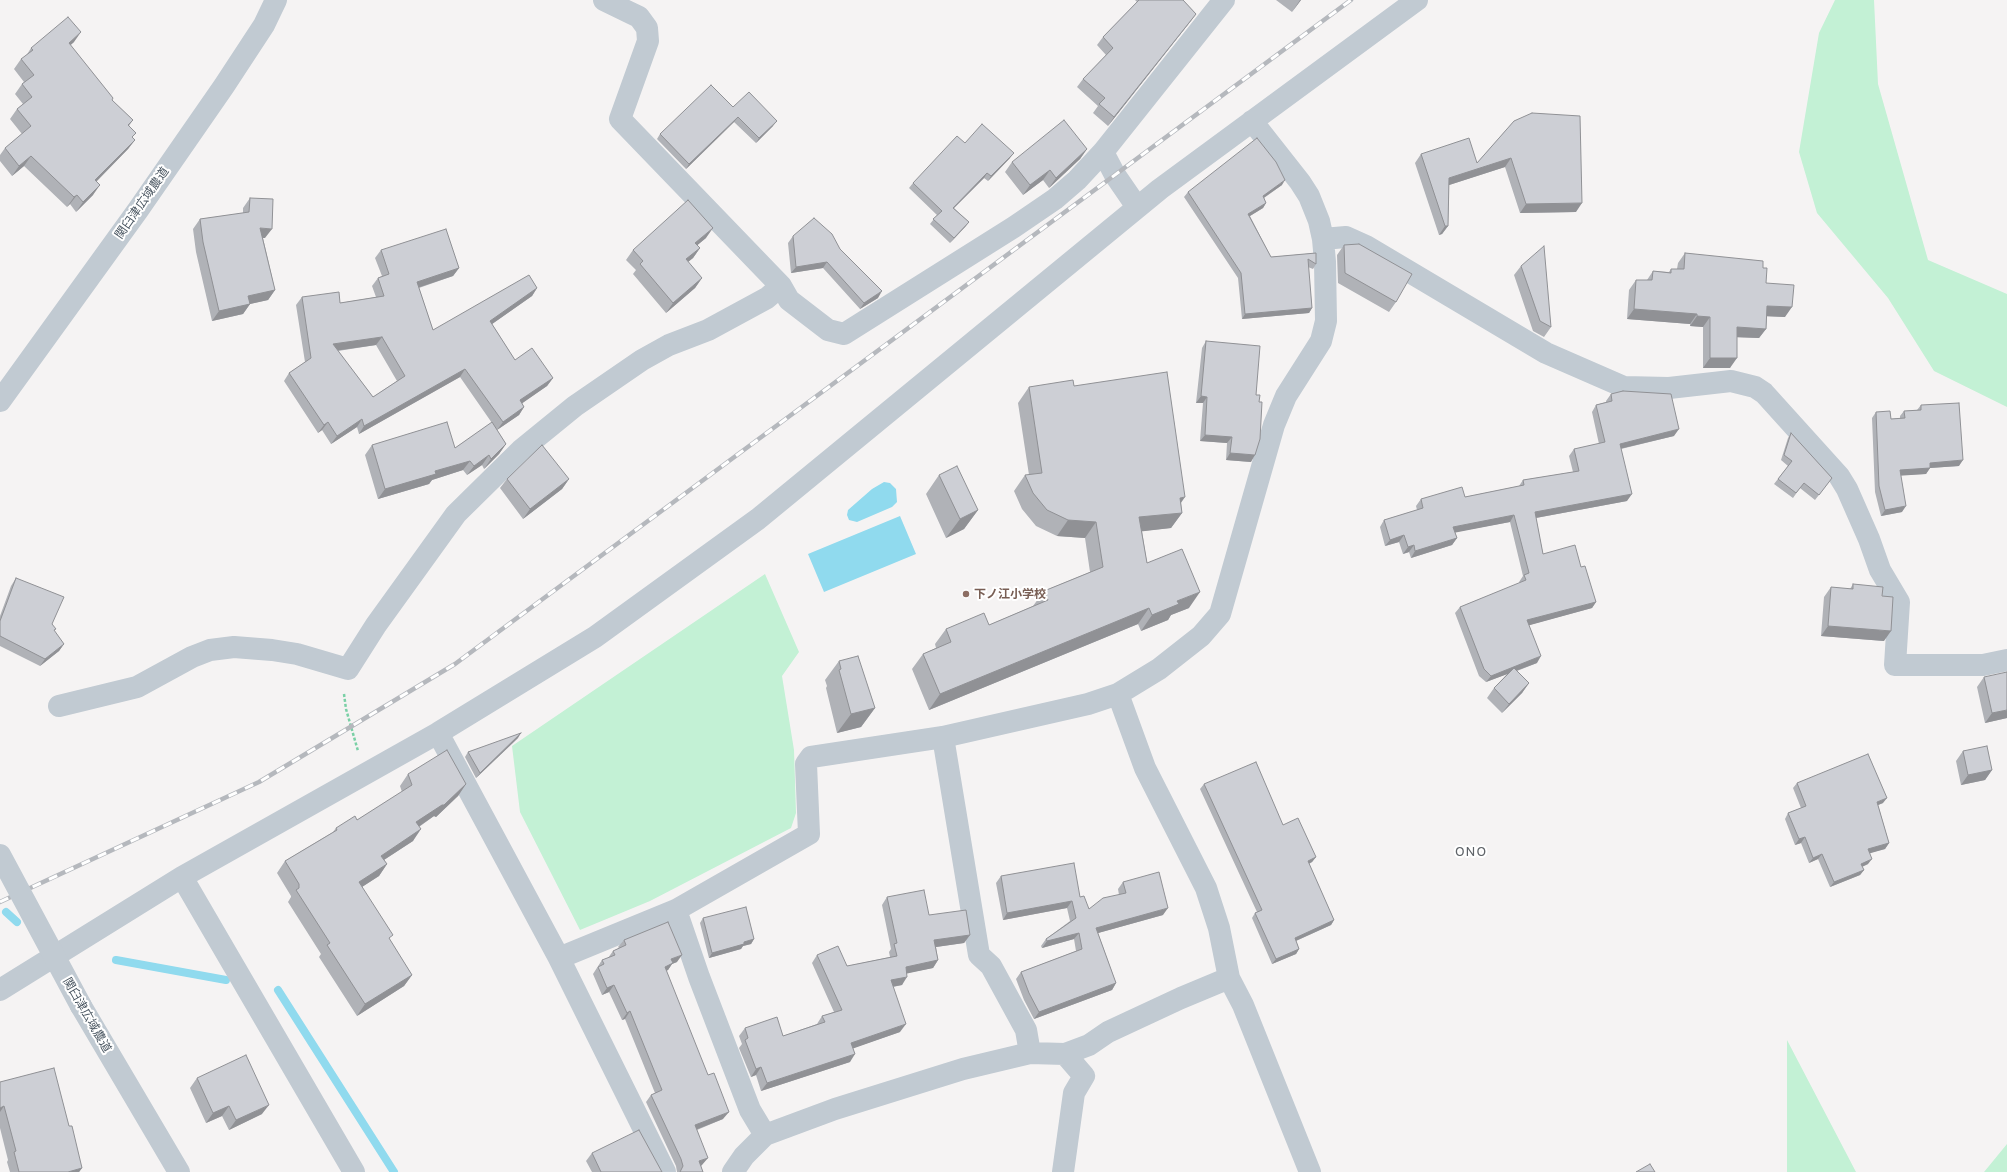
<!DOCTYPE html>
<html>
<head>
<meta charset="utf-8">
<style>
	body { margin:0 }
	canvas { display:block; background:#f5f3f3 }
</style>
</head>
<body>
<canvas width="2007" height="1172"></canvas>
<script>
const c = document.querySelector('canvas').getContext('2d');
c.lineJoin = 'round';
function fill(path, color) {
  c.fillStyle = color;
  c.fill(path, 'evenodd');
}
function shape(rows) {
  const path = new Path2D();
  for (const r of rows) {
    path.moveTo(r[0], r[1]);
    for (let i = 2; i < r.length; i += 2) path.lineTo(r[i], r[i + 1]);
  }
  return path;
}
function stroke(path, color, width, dash) {
  c.strokeStyle = color;
  c.lineWidth = width;
  c.lineCap = dash ? 'butt' : 'round';
  c.setLineDash(dash || []);
  c.stroke(path);
}
function drawText(font, color, halo, rows, align = 'center') {
  c.font = font + ' "Golos Text","Noto Sans JP",sans-serif';
  c.lineWidth = 4;
  c.setLineDash([]);
  c.textBaseline = 'middle';
  c.strokeStyle = halo;
  c.fillStyle = color;
  for (const [text, x, y, turn = 0] of rows) {
    c.save();
    c.translate(x, y);
    c.rotate((+turn || 0) * Math.PI / 180);
    c.textAlign = isNaN(turn) ? turn : align;
    if (halo) c.strokeText(text, 0, 0);
    c.fillText(text, 0, 0);
    c.restore();
  }
}
fill(shape([
	[1835,0,1874,0,1878,84,1928,260,2007,294,2007,407,1934,371,1888,298,1817,213,1799,152,1819,33],
	[765,574,799,652,782,676,794,750,796,813,791,828,650,901,580,930,520,812,512,746],
	[1787,1040,1856,1172,1787,1172],
	[2007,1144,2007,1172,1984,1172]
]), '#c3f1d5');
fill(shape([
	[884,482,890,483,896,489,897,502,892,507,857,522,849,520,847,515,848,510,872,489],
	[900,516,916,554,824,592,808,554]
]), '#90daee');
stroke(shape([
	[6,912,17,922],
	[116,960,226,980],
	[278,990,394,1172]
]), '#90daee', 8);
stroke(shape([
	[344,694,346,709,358,751]
]), '#7ad0a6', 2.5, [3, 2]);
stroke(shape([
	[604,0,639,17,647,28,648,41,620,119,781,286,789,300,828,330,844,334,1014,227,1055,199,1077,180,1103,152,1224,0],
	[1103,152,1115,175,1137,207],
	[1323,239,1346,237,1366,246,1546,353,1624,387,1669,388,1731,381,1755,387,1764,393,1839,476,1847,489,1869,539,1880,570,1899,602,1895,665,1983,665,2007,660],
	[0,401,138,210,224,86,264,25,276,0],
	[1118,694,1145,768,1206,888,1219,928,1229,978,1243,1005,1310,1172],
	[59,706,137,687,192,657,210,650,234,647,272,650,297,654,348,669,376,625,456,514,521,450,575,406,642,360,669,345,708,330,767,298,781,286],
	[438,733,559,958,665,1172],
	[943,737,979,955,991,966,1026,1030,1030,1053],
	[182,877,354,1172],
	[676,910,699,977,750,1110,765,1135],
	[559,958,676,910,809,834,806,764,811,757,943,737,1088,704,1118,694,1159,669,1201,636,1220,614,1274,425,1286,396,1321,341,1326,321,1325,262,1323,239,1319,221,1309,196,1300,182,1252,121],
	[0,990,182,877,438,733,595,637,758,519,1160,189,1417,0],
	[81,1006,179,1172],
	[733,1172,744,1156,765,1135,835,1109,963,1069,1030,1053,1065,1054,1089,1045,1108,1032,1181,998,1229,978],
	[1063,1172,1074,1093,1084,1076,1065,1054]
]), '#c1cad2', 22);
const rail = shape([
	[0,902,259,782,455,664,1351,0]
]);
stroke(rail, '#b5b8bd', 4.5);
stroke(rail, '#fff', 3, [9]);
stroke(shape([
	[0,855,81,1006]
]), '#c1cad2', 22);
fill(shape([
	[1135,0,1183,0,1196,14,1190,22,1108,126,1093,113,1098,106,1077,87,1083,79,1106,55,1097,45,1103,37,1137,2],
	[1276,0,1301,0,1292,12],
	[74,42,70,45,112,100,133,120,129,126,136,133,132,137,135,140,128,149,96,182,93,195,76,212,70,204,67,207,24,166,12,176,0,161,0,155,5,148,22,134,10,119,17,109,23,104,15,94,22,84,24,82,14,69,21,59,26,56,31,48],
	[733,107,773,126,756,143,734,122,686,169,657,139,660,134],
	[1514,121,1576,212,1520,213,1505,167,1449,185,1448,226,1442,234,1439,235,1415,163,1421,154,1477,163],
	[965,143,1010,158,988,181,984,178,954,208,969,222,965,227,950,243,930,224,937,215,909,188,913,183],
	[1087,149,1080,159,1049,188,1043,180,1023,195,1005,172,1012,162],
	[1282,185,1264,198,1266,203,1263,208,1250,216,1271,257,1316,253,1316,264,1313,269,1308,267,1312,308,1309,313,1242,319,1238,278,1184,197,1188,192],
	[250,198,265,238,263,238,275,290,268,300,250,304,243,314,212,321,196,252,193,229,200,219,243,213,243,208],
	[793,236,840,249,878,298,860,309,823,268,791,273,788,243],
	[706,238,697,245,700,248,693,258,688,262,702,278,695,288,666,313,633,274,636,270,626,260,633,250],
	[1344,245,1396,302,1389,312,1338,283,1337,255],
	[381,250,459,268,453,276,419,288,433,330,537,288,532,296,492,324,515,360,553,378,547,386,522,403,524,407,519,415,497,430,506,444,499,454,484,469,482,465,467,475,463,470,432,480,429,484,378,499,365,455,372,445,455,448,492,423,460,377,359,434,357,427,331,444,322,430,318,433,284,381,289,373,305,362,296,305,302,297,340,303,376,297,372,286,378,278,382,276,375,258],
	[376,345,397,381,373,397,338,351],
	[1685,253,1763,268,1766,283,1785,317,1767,316,1766,329,1759,338,1737,337,1730,368,1703,368,1703,327,1690,326,1690,324,1627,319,1629,290,1636,280,1647,280,1653,271,1669,272,1671,269,1677,269,1678,263],
	[1521,266,1551,327,1544,337,1533,331,1514,275],
	[1206,341,1256,395,1251,462,1226,460,1227,443,1200,441,1203,403,1196,403,1202,348],
	[1074,386,1181,503,1182,513,1171,528,1142,531,1147,563,1189,608,1171,615,1168,620,1141,631,1138,624,929,710,912,669,923,654,936,648,935,644,946,629,989,625,1033,606,1044,591,1090,572,1085,538,1057,536,1036,526,1022,509,1014,491,1025,475,1029,475,1018,403,1029,387],
	[1611,394,1674,436,1621,449,1627,501,1536,518,1543,554,1581,567,1596,602,1592,608,1529,625,1537,663,1517,671,1529,683,1522,693,1502,713,1487,698,1494,688,1507,674,1486,682,1479,676,1455,613,1460,607,1520,583,1519,582,1523,576,1510,522,1455,532,1457,538,1452,545,1411,558,1409,552,1403,554,1399,542,1385,546,1380,527,1384,520,1417,510,1416,506,1421,499,1465,497,1519,486,1523,480,1573,472,1569,456,1574,449,1599,444,1592,412,1596,405,1606,402,1606,401],
	[1921,405,1959,466,1930,468,1926,474,1901,475,1902,512,1881,516,1875,492,1872,418,1876,412,1891,419,1900,418,1900,416,1904,411,1917,410],
	[1791,433,1832,478,1815,500,1800,488,1793,498,1774,484,1788,466,1781,460,1788,438],
	[939,475,978,510,964,529,946,538,926,494],
	[507,479,569,479,562,489,523,519,500,488],
	[16,578,52,624,54,631,64,644,59,651,40,666,0,646,0,616,11,586],
	[1853,584,1884,641,1821,636,1824,597,1831,587,1850,589],
	[839,661,875,708,861,727,837,733,826,688,827,686,825,680],
	[1984,677,2007,718,1985,723,1977,687],
	[518,738,476,778,465,757,468,752],
	[1963,751,1992,770,1985,780,1961,785,1956,761],
	[408,774,466,784,458,796,436,817,434,816,419,827,413,841,384,860,387,864,379,876,362,887,390,940,412,975,404,986,357,1016,319,957,321,954,288,902,291,897,291,896,277,873,285,861,333,832,336,828,357,820,402,792,400,786],
	[1797,783,1883,803,1878,805,1889,843,1885,849,1869,853,1868,864,1862,867,1864,870,1860,875,1830,887,1818,859,1809,863,1801,843,1795,845,1785,819,1788,813,1801,808,1793,788],
	[1204,784,1283,825,1316,857,1312,862,1309,864,1334,920,1331,925,1296,941,1299,949,1296,954,1272,964,1252,918,1255,913,1257,912,1200,789],
	[1001,876,1080,897,1089,909,1119,895,1118,889,1123,882,1163,915,1098,933,1116,983,1112,990,1034,1019,1024,1000,1016,979,1021,972,1076,951,1074,939,1042,948,1041,946,1046,939,1070,921,1067,908,1003,920,996,883],
	[887,897,929,915,970,935,964,943,936,947,938,960,933,968,907,973,902,985,893,987,900,1032,853,1048,850,1062,761,1091,756,1075,751,1077,739,1048,742,1044,739,1036,745,1028,783,1036,817,1024,822,1016,834,1012,812,963,817,955,847,966,890,957,889,952,891,949,882,905],
	[703,918,754,939,751,944,743,946,741,949,709,958,700,923],
	[624,940,677,962,672,964,668,970,666,971,723,1119,697,1130,702,1165,701,1166,703,1172,677,1172,676,1166,646,1102,651,1095,655,1093,625,1019,622,1020,609,992,602,995,593,974,602,960,608,958,613,951,619,948,618,947],
	[197,1078,262,1114,229,1130,222,1116,206,1123,190,1088],
	[0,1082,69,1126,82,1168,79,1172,10,1172,7,1162,8,1160,0,1128],
	[592,1153,662,1172,592,1172,586,1161]
]), '#b0b2b7');
fill(shape([
	[1300,0,1301,0,1292,12],
	[1196,14,1190,22,1108,126,1114,117],
	[81,32,74,42,62,53,69,43],
	[738,117,734,122,686,169,689,164],
	[777,121,773,126,756,143,759,138],
	[135,140,128,149,88,190,95,180],
	[1087,149,1080,159,1049,188,1056,178],
	[1014,153,1010,158,988,181,991,176],
	[31,156,24,166,12,176,19,166],
	[1511,158,1505,167,1443,187,1449,178],
	[1050,170,1043,180,1023,195,1030,185],
	[987,173,984,178,949,213,953,208],
	[1285,180,1282,185,1259,201,1263,196],
	[100,185,93,195,76,212,83,202],
	[77,195,70,204,67,207,74,197],
	[1266,203,1263,208,1245,219,1248,214],
	[1582,203,1576,212,1520,213,1526,204],
	[969,222,965,227,950,243,954,238],
	[1445,226,1448,226,1442,234,1439,235],
	[260,228,272,229,265,238,253,238],
	[713,228,706,238,688,253,695,243],
	[700,248,693,258,679,269,686,259],
	[827,262,823,268,791,273,796,267],
	[459,268,453,276,411,290,417,282],
	[702,278,695,288,666,313,673,303],
	[537,288,532,296,485,329,490,321],
	[275,290,268,300,250,304,243,314,212,321,219,311,248,296],
	[882,291,878,298,860,309,864,303],
	[1767,306,1792,307,1785,317,1760,316],
	[1312,308,1309,313,1242,319,1245,314],
	[1634,309,1697,314,1690,324,1627,319],
	[1697,316,1710,317,1703,327,1690,326],
	[1737,327,1766,329,1759,338,1730,337],
	[382,337,376,345,327,352,333,344],
	[1710,358,1737,358,1730,368,1703,368],
	[465,369,460,377,359,434,364,426],
	[553,378,547,386,514,409,520,400],
	[1201,396,1207,397,1203,403,1196,403],
	[524,407,519,415,497,430,503,422],
	[362,419,357,427,331,444,337,436],
	[328,422,322,430,318,433,324,425],
	[1679,429,1674,436,1615,450,1620,444],
	[1205,435,1232,437,1227,443,1200,441],
	[506,444,499,454,484,469,491,459],
	[1230,453,1255,455,1251,462,1226,460],
	[489,455,482,465,467,475,474,466],
	[1963,460,1959,466,1930,468,1926,474,1896,476,1900,470,1930,463],
	[470,461,463,470,432,480,429,484,378,499,385,489,435,471],
	[569,479,562,489,523,519,530,509],
	[1632,494,1627,501,1530,519,1535,512],
	[1185,497,1174,513,1180,498],
	[1906,506,1902,512,1881,516,1885,510],
	[978,510,964,529,946,538,960,519],
	[1182,513,1171,528,1128,533,1139,517],
	[1514,515,1510,522,1448,534,1453,527],
	[1068,520,1096,522,1085,538,1057,536],
	[1404,535,1399,542,1385,546,1390,540],
	[1457,538,1452,545,1411,558,1415,551],
	[1414,545,1409,552,1403,554,1408,547],
	[1200,592,1189,608,1171,615,1168,620,1141,631,1152,615,1177,601],
	[1596,602,1592,608,1523,627,1527,620],
	[1149,608,1138,624,929,710,940,694],
	[1828,626,1891,631,1884,641,1821,636],
	[64,644,59,651,40,666,45,659],
	[1541,656,1537,663,1486,682,1491,676],
	[1529,683,1522,693,1502,713,1509,704],
	[875,708,861,727,837,733,851,714],
	[2007,710,2007,718,1985,723,1992,713],
	[521,733,518,738,476,778,480,773],
	[1992,770,1985,780,1961,785,1968,775],
	[466,784,458,796,436,817,434,816,408,834,416,822],
	[1887,798,1883,803,1873,807,1877,802],
	[421,829,413,841,373,867,381,856],
	[1805,837,1801,843,1795,845,1799,839],
	[1889,843,1885,849,1864,855,1868,849],
	[1822,854,1818,859,1809,863,1813,858],
	[1316,857,1312,862,1304,866,1308,861],
	[1872,859,1868,864,1857,869,1861,864],
	[387,864,379,876,351,894,359,882],
	[1864,870,1860,875,1830,887,1834,882],
	[1072,901,1067,908,1003,920,1007,913],
	[1168,908,1163,915,1091,935,1096,928],
	[1334,920,1331,925,1291,943,1295,938],
	[1079,933,1074,939,1042,948,1047,941],
	[970,935,964,943,929,948,934,940],
	[754,939,751,944,743,946,741,949,709,958,712,953,744,942],
	[1299,949,1296,954,1272,964,1276,959],
	[682,955,677,962,672,964,668,970,659,974,665,967,671,959],
	[938,960,933,968,900,975,906,967],
	[412,975,404,986,357,1016,365,1004],
	[907,977,902,985,885,988,891,980],
	[1116,983,1112,990,1034,1019,1039,1012],
	[614,985,609,992,602,995,607,988],
	[630,1011,625,1019,622,1020,627,1013],
	[906,1024,900,1032,846,1051,851,1043],
	[855,1054,850,1062,761,1091,767,1083],
	[761,1067,756,1075,751,1077,756,1069],
	[269,1105,262,1114,229,1130,236,1120],
	[4,1106,0,1112,0,1108],
	[229,1106,222,1116,206,1123,213,1113],
	[729,1112,723,1119,690,1132,695,1125],
	[708,1158,702,1165,694,1168,699,1161],
	[82,1168,79,1172,68,1172]
]), '#909195');
const building = shape([
	[1139,0,1183,0,1196,14,1114,117,1099,104,1105,98,1083,79,1113,48,1103,37,1139,0],
	[68,17,81,32,69,43,113,98,112,100,133,120,128,125,136,133,132,137,135,140,95,180,100,185,83,202,77,195,74,197,31,156,19,166,5,148,31,126,17,109,32,97,22,84,34,75,21,59,33,50,31,48,68,17],
	[711,85,733,107,749,92,777,121,759,138,738,117,689,164,660,134,711,85],
	[1532,113,1580,116,1582,203,1526,204,1511,158,1449,178,1448,226,1445,226,1421,154,1469,138,1477,163,1514,121,1532,113],
	[1064,120,1087,149,1056,178,1050,170,1030,185,1012,162,1064,120],
	[982,124,1014,153,991,176,987,173,953,208,969,222,954,238,933,219,942,211,913,183,957,136,965,143,982,124],
	[1257,138,1276,162,1285,180,1263,196,1266,203,1248,214,1271,257,1316,253,1316,264,1308,259,1312,308,1245,314,1241,273,1188,192,1257,138],
	[250,198,273,199,272,229,260,228,275,290,248,296,250,304,219,311,203,242,200,219,249,212,250,198],
	[688,200,713,228,695,243,700,248,686,259,702,278,673,303,640,264,643,261,633,250,688,200],
	[814,218,832,234,840,249,882,291,864,303,827,262,796,267,793,236,814,218],
	[446,229,459,268,417,282,433,330,529,275,537,288,490,321,515,360,532,348,553,378,520,400,524,407,503,422,465,369,364,426,362,419,337,436,328,422,324,425,289,373,311,358,302,297,339,292,340,303,384,296,378,278,389,274,381,250,446,229],
	[382,337,405,376,373,397,333,344,382,337],
	[1359,244,1412,274,1396,302,1345,273,1344,245,1359,244],
	[1544,246,1551,327,1540,321,1521,266,1544,246],
	[1685,253,1763,261,1763,268,1767,268,1766,283,1794,285,1792,307,1767,306,1766,329,1737,327,1737,358,1710,358,1710,317,1697,316,1697,314,1634,309,1636,280,1652,280,1653,271,1671,273,1671,269,1684,269,1685,253],
	[1206,341,1260,346,1256,395,1260,395,1259,402,1262,402,1260,439,1255,455,1230,453,1232,437,1205,435,1207,397,1201,396,1206,341],
	[1167,372,1185,497,1180,498,1182,513,1139,517,1147,563,1182,549,1200,592,1177,601,1179,604,1152,615,1149,608,940,694,923,654,951,642,946,629,984,613,989,625,1048,600,1044,591,1103,567,1096,522,1068,520,1047,510,1033,493,1025,475,1042,473,1029,387,1073,380,1074,386,1167,372],
	[1623,391,1671,394,1679,429,1620,444,1632,494,1535,512,1543,554,1575,545,1581,567,1585,566,1596,602,1527,620,1541,656,1491,676,1484,669,1460,607,1526,580,1524,575,1529,573,1514,515,1453,527,1457,538,1415,551,1414,545,1408,547,1404,535,1390,540,1384,520,1423,508,1421,499,1462,487,1465,497,1524,485,1523,480,1579,471,1574,449,1605,442,1596,405,1612,401,1611,394,1623,391],
	[1959,403,1963,460,1930,463,1930,468,1900,470,1906,506,1885,510,1879,486,1876,412,1890,411,1891,419,1905,418,1904,411,1921,410,1921,405,1959,403],
	[447,422,455,448,492,422,506,444,491,459,489,455,474,466,470,461,435,471,436,474,385,489,372,445,447,422],
	[1791,433,1832,478,1819,495,1804,483,1796,493,1778,479,1792,461,1784,455,1791,433],
	[542,445,569,479,530,509,507,479,542,445],
	[957,466,978,510,960,519,939,475,957,466],
	[16,578,64,597,52,624,56,629,54,630,64,644,45,659,0,636,0,621,16,578],
	[1853,584,1883,587,1882,596,1893,597,1891,631,1828,626,1831,587,1853,589,1853,584],
	[858,656,875,708,851,714,839,670,841,669,839,661,858,656],
	[1514,668,1529,683,1509,704,1494,688,1514,668],
	[2007,672,2007,710,1992,713,1984,677,2007,672],
	[521,733,480,773,468,752,521,733],
	[1987,746,1992,770,1968,775,1963,751,1987,746],
	[447,750,466,784,444,805,442,805,416,822,421,829,381,856,387,864,359,882,393,935,389,938,412,975,365,1004,327,945,330,943,296,890,299,888,299,884,285,861,337,830,336,828,355,816,357,820,412,785,408,774,447,750],
	[1868,754,1887,798,1877,802,1889,843,1868,849,1872,859,1861,864,1864,870,1834,882,1822,854,1813,858,1805,837,1799,839,1788,813,1806,806,1797,783,1868,754],
	[1256,762,1283,825,1298,818,1316,857,1308,861,1334,920,1295,938,1299,949,1276,959,1255,913,1262,910,1204,784,1256,762],
	[1074,863,1080,897,1084,896,1089,909,1103,898,1126,893,1123,882,1159,872,1168,908,1096,928,1116,983,1039,1012,1029,993,1021,972,1082,949,1079,933,1047,941,1046,939,1076,918,1072,901,1007,913,1001,876,1074,863],
	[924,890,929,915,966,910,970,935,934,940,938,960,906,967,907,977,891,980,906,1024,851,1043,855,1054,767,1083,761,1067,756,1069,745,1040,748,1038,745,1028,777,1017,783,1036,825,1022,822,1016,842,1010,817,955,838,946,847,966,897,956,894,944,897,943,887,897,924,890],
	[746,907,754,939,744,942,744,944,712,953,703,918,746,907],
	[668,922,682,955,671,959,673,963,665,967,708,1075,714,1073,729,1112,695,1125,708,1158,699,1161,703,1172,680,1172,683,1166,681,1159,651,1095,662,1090,630,1011,627,1013,614,985,607,988,598,967,604,964,602,960,615,955,613,951,626,945,624,940,668,922],
	[246,1055,269,1105,236,1120,229,1106,213,1113,197,1078,246,1055],
	[54,1068,69,1126,72,1126,82,1168,68,1172,19,1172,14,1152,16,1151,4,1106,0,1108,0,1082,54,1068],
	[639,1130,662,1172,601,1172,592,1153,639,1130],
	[1650,1164,1655,1172,1636,1172,1650,1164]
]);
fill(building, '#cdcfd5');
stroke(building, '#909195', 1);
for (const [x, y, r, color] of [
	[966,594,4,"#8d6e63"]
]) {
  const dot = new Path2D();
  dot.arc(x, y, r, 0, 2 * Math.PI);
  c.fillStyle = color;
  c.fill(dot);
  stroke(dot, '#fff', 1.5);
}
drawText('12px', '#4a5661', '#fff', [
	["関臼津広域農道",142,203,-55],
	["関臼津広域農道",87,1015,60]
]);
drawText('bold 12px', '#785e54', '#fff', [
	["下ノ江小学校",974,594]
], 'left');
c.letterSpacing = '1px';
drawText('13px', '#5f6368', '#fff', [
	["ONO",1471,852]
]);
c.letterSpacing = '0px';
</script>
</body>
</html>
